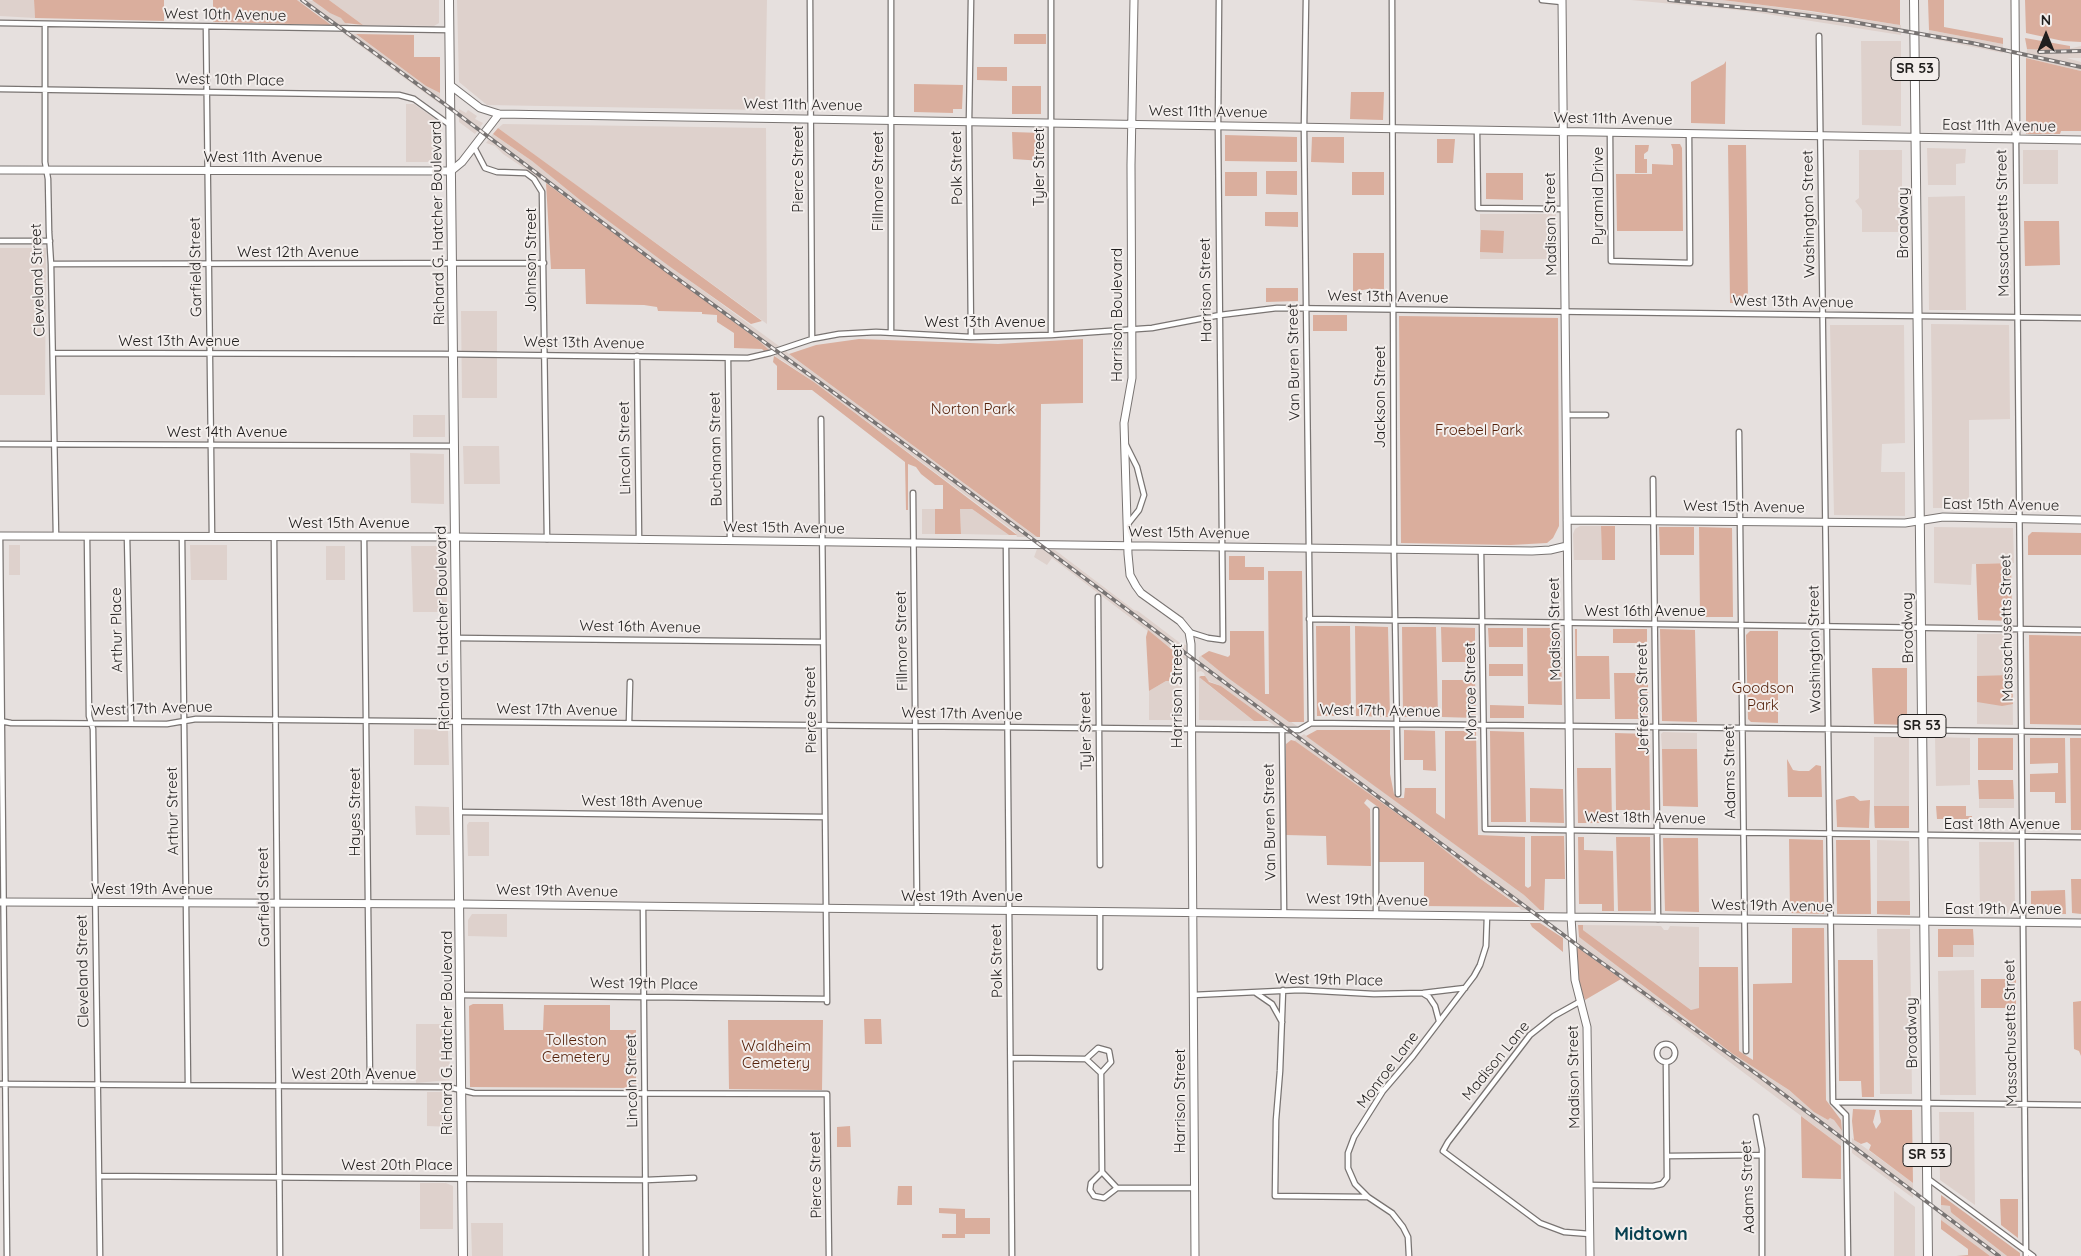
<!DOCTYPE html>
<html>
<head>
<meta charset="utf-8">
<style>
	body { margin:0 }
	#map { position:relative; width:2081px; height:1256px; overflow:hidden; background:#e6e0de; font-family:Quicksand,sans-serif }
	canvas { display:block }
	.north { position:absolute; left:2021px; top:10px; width:50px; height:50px; -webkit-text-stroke:4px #f3eeec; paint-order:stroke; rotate:0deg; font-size:14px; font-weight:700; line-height:20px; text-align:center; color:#201e1d }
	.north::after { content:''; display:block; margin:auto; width:18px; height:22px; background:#201e1d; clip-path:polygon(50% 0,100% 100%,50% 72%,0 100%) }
</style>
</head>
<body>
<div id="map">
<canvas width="2081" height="1256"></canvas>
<div class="north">N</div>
</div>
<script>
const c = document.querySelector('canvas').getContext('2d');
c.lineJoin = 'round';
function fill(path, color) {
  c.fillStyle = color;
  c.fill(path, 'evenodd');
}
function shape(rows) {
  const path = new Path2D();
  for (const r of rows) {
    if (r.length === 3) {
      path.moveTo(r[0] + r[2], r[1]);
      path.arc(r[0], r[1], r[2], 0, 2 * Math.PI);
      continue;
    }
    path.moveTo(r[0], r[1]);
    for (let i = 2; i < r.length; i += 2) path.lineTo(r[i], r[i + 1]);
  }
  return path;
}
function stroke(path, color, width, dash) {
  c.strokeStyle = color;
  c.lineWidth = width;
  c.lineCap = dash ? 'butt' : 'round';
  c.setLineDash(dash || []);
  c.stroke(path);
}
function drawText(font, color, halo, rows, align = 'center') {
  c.font = font + ' Quicksand,sans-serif';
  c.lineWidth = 4;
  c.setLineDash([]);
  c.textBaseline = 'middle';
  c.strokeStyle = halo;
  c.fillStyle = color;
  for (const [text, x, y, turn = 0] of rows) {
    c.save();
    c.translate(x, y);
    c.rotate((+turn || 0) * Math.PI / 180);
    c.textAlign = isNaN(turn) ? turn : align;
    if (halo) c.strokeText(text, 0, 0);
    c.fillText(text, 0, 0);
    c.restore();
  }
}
fill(shape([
	[0,0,34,0,35,18,0,16],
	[297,0,316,1,321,7,341,18,350,26,332,26,324,21,324,18],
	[329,0,439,0,439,23,434,26,363,25],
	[457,0,767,0,765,110,487,105,459,82],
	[1631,0,1722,0,1770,6,1901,25,1901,35,1747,11],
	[1929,30,2003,44,2003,53,1928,38],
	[344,34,356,34,426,86,440,93,440,104],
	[1861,41,1901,41,1901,126,1862,125],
	[2081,46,2081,58,2067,58,2081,62,2081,71,2026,58,2027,49,2068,49],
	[406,104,414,104,441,123,441,155,438,162,406,162],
	[459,109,466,113,468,110,477,116,475,119,483,123,475,134,459,122],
	[503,124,766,128,767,324,498,128],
	[493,134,532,161,580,200,779,346,769,350,546,183,503,154,495,146,486,143],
	[1927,148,1966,149,1965,163,1956,164,1956,185,1928,185],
	[1859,150,1902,150,1902,232,1862,232,1862,210,1855,201,1859,198],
	[2023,150,2058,150,2058,184,2023,184],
	[1965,196,1966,310,1929,310,1928,197],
	[1480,214,1556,214,1557,259,1480,259],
	[0,248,46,248,45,395,0,395],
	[461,311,497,311,497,398,462,398],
	[1931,324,2009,325,2010,419,1969,420,1969,508,1933,508],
	[1830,325,1904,325,1905,443,1882,444,1881,472,1905,472,1905,516,1834,515],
	[785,350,789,354,1037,537,1017,537,1015,532,814,382,782,360,775,358,776,354],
	[413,415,445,415,445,437,413,437],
	[463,446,499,446,500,484,464,484],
	[410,453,444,454,444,504,411,503],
	[922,509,935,509,935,534,922,534],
	[960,509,972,509,1009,535,961,534],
	[1580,526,1601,526,1602,560,1574,560,1573,534,1575,529],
	[1934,527,2013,528,2014,563,1972,564,1971,585,1934,583],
	[9,545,20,545,20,575,9,575],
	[190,545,227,545,227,580,191,580],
	[326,546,345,546,345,580,326,580],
	[411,546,439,546,446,551,447,612,413,612],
	[1037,549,1055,550,1134,610,1138,611,1180,643,1186,645,1186,660,1052,558,1047,565,1034,557],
	[1977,634,2012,634,2013,725,1977,724],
	[1201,656,1228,678,1297,726,1275,726,1221,686,1206,680,1204,673,1201,671,1197,672,1199,657],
	[1199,677,1211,687,1254,721,1199,720],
	[1166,681,1181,681,1181,720,1149,720,1149,691],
	[414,729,448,730,449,765,414,765],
	[1663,732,1697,733,1697,749,1662,749,1661,734],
	[1304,734,1524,895,1540,910,1521,910,1516,903,1478,877,1416,827,1294,741],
	[1874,737,1909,737,1909,828,1875,828,1874,826],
	[1935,737,1970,738,1970,785,1936,786],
	[1979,799,2014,799,2014,808,1979,808],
	[415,806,449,807,450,835,416,835],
	[469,822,489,822,489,856,468,856,467,825],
	[1877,840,1909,841,1910,915,1877,914],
	[1979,842,2014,842,2015,913,1980,913],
	[472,914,507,914,507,937,468,936,468,920],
	[1583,925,1661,926,1664,930,1668,930,1670,926,1699,927,1699,1009,1691,1010,1583,930],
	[1877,929,1910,929,1912,1094,1880,1094],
	[1579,937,1733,1054,1789,1090,1815,1112,1828,1120,1830,1118,1834,1120,1842,1131,1841,1146,1577,947],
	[1953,945,1974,945,1974,957,1953,957],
	[1974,970,1976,1095,1940,1095,1938,971],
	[416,1024,451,1024,449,1080,416,1083],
	[427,1092,447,1092,452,1096,452,1127,427,1126],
	[1939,1112,1974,1112,1975,1205,1940,1180],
	[1852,1138,1913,1183,1913,1198,1852,1153],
	[420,1183,446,1183,453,1186,453,1229,420,1229],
	[1894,1191,1915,1207,1915,1256,1894,1256],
	[1941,1205,1950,1206,1953,1214,2007,1256,1990,1256,1941,1220],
	[471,1223,503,1223,503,1256,472,1256]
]), '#ded1cc');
fill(shape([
	[34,0,164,0,164,21,35,18],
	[213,0,297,0,331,25,213,22],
	[312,0,329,0,363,25,345,23,341,18,330,13],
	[1722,0,1900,0,1900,25,1811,11],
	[1928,0,1944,0,1944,27,2003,38,2003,44,1929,30],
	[2025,0,2081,0,2081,42,2063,41,2026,33],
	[356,34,414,35,414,57,440,57,440,93,426,86],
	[1014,34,1046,34,1046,44,1014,44],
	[2025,38,2070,46,2070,49,2052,50,2027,49],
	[2026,58,2081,71,2081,131,2061,131,2060,134,2026,134],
	[1726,61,1725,124,1691,123,1691,82,1724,64],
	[977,67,1007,67,1007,81,977,80],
	[914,84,963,85,962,109,953,109,953,113,914,112],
	[1012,86,1041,86,1041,114,1012,114],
	[1351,92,1384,92,1383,120,1350,119],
	[498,128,597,200,762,321,751,324,669,266,580,200,532,161,493,134],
	[1012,132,1042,133,1043,161,1013,159],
	[1225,135,1297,137,1297,162,1225,161],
	[1312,137,1344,137,1344,163,1311,162],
	[1437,139,1455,139,1453,163,1437,163],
	[1671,144,1680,144,1682,148,1683,231,1617,231,1616,174,1652,174,1652,164,1673,165,1673,150],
	[1635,145,1649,145,1648,151,1644,154,1644,159,1647,159,1647,173,1635,173],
	[1728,145,1746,145,1748,303,1730,303],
	[1266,171,1297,171,1297,195,1266,194],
	[1225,172,1257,172,1257,196,1225,196],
	[1352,172,1384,172,1384,195,1352,195],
	[1486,173,1523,173,1523,200,1486,199],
	[546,183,758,340,769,350,764,351,762,349,734,348,734,333,717,322,717,315,702,314,702,312,658,311,657,307,644,305,586,304,585,269,551,269],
	[1265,212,1298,212,1298,227,1265,226],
	[2024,221,2059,221,2060,265,2025,266],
	[1481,230,1504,231,1503,253,1480,252],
	[1353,253,1384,253,1384,289,1368,289,1353,292],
	[1266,288,1298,288,1298,301,1266,302],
	[1313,315,1347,315,1347,331,1313,331],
	[1399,316,1558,318,1559,526,1553,538,1547,543,1511,545,1401,543],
	[859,339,998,344,1083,339,1083,403,1041,404,1040,537,1037,537,789,354,816,345],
	[774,356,814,382,1017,535,1009,535,972,509,960,509,961,534,935,534,935,509,943,509,943,485,935,485,921,474,916,467,908,464,908,510,906,510,905,462,812,390,777,390,777,366,773,362],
	[1601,526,1615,526,1615,560,1602,560],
	[1659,527,1694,527,1694,555,1660,555],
	[1699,527,1732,528,1733,617,1700,617],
	[2032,532,2081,533,2081,555,2028,555,2028,536],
	[1229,556,1245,556,1245,567,1264,567,1264,580,1229,580],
	[2011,563,2012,621,1978,620,1976,564],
	[1268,571,1302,571,1304,722,1289,722,1228,678,1201,656,1209,651,1228,657,1230,655,1230,631,1264,631,1265,694,1269,694],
	[1316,626,1350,626,1351,716,1317,716],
	[1355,626,1388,627,1390,717,1356,716],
	[1402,627,1436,627,1438,717,1403,717],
	[1441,627,1475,628,1475,662,1442,662],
	[1488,628,1523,628,1523,647,1489,647],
	[1527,628,1561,628,1562,705,1528,704],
	[1575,629,1577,629,1577,656,1609,656,1610,699,1576,699],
	[1613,629,1647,629,1647,643,1613,643],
	[1660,629,1695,630,1697,722,1662,721],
	[1148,630,1181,657,1181,681,1166,681,1149,691,1146,637],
	[1750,631,1778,631,1778,723,1751,722,1748,719,1746,635],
	[2029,635,2081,636,2081,725,2030,724],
	[1489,664,1523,664,1523,676,1489,676],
	[1872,668,1907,668,1907,725,1874,724],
	[1614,673,1648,673,1648,719,1615,719],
	[2012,675,2013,704,2002,706,1977,702,1977,676],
	[1201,676,1205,676,1209,682,1221,686,1269,721,1254,721,1199,677],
	[1442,680,1475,680,1476,718,1442,717],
	[1490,705,1524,706,1524,718,1490,718],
	[1317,730,1390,730,1390,774,1394,794,1399,798,1404,798,1405,788,1436,788,1436,813,1445,819,1445,731,1476,731,1478,835,1525,837,1525,886,1528,888,1531,886,1531,836,1564,836,1565,879,1545,879,1544,910,1540,910,1524,895,1306,736],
	[1404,730,1435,731,1436,771,1423,770,1423,760,1404,760],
	[1490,731,1524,732,1526,822,1491,822],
	[1615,733,1649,734,1650,810,1616,810],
	[1978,738,2013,738,2013,770,1978,770],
	[2030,738,2065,738,2066,803,2055,803,2055,792,2030,792,2030,774,2058,773,2058,763,2030,764],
	[2070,738,2081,738,2081,830,2071,830],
	[1291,740,1295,741,1416,827,1478,877,1520,907,1424,906,1424,862,1379,862,1378,807,1367,799,1364,803,1370,809,1371,866,1327,865,1326,836,1286,835,1286,744],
	[1662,749,1697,749,1698,807,1663,806],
	[1787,759,1793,770,1799,771,1809,771,1816,765,1821,766,1822,797,1788,797],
	[1577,768,1611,768,1612,823,1578,823],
	[1978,780,2013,780,2014,799,1979,799],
	[1530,788,1563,789,1564,823,1530,822],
	[1850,796,1854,796,1860,801,1870,800,1869,828,1837,827,1836,800],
	[1874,806,1909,806,1909,828,1875,828],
	[1936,806,1966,806,1966,816,1972,816,1972,819,1937,819],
	[1578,837,1584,837,1584,850,1613,851,1614,911,1602,911,1602,904,1579,904],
	[1616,837,1650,837,1651,911,1618,911],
	[1663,838,1698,838,1699,912,1665,911],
	[1789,839,1823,840,1824,914,1790,913],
	[1836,840,1870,840,1871,914,1837,914],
	[2071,879,2081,879,2081,914,2072,913],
	[2065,890,2066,914,2031,914,2031,891],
	[1877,901,1910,901,1910,915,1877,914],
	[1530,923,1540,923,1563,938,1563,952,1532,927],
	[1578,925,1583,925,1583,930,1691,1010,1699,1008,1699,967,1738,967,1739,1051,1753,1060,1753,984,1792,983,1792,928,1824,928,1826,1100,1841,1120,1842,1131,1834,1120,1830,1118,1828,1120,1814,1112,1789,1090,1733,1054,1579,937],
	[1938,929,1973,929,1974,945,1953,945,1953,957,1938,957],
	[1577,947,1621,979,1585,1000,1578,981],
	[1838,960,1873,960,1874,1097,1862,1097,1861,1081,1839,1081],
	[1981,979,2016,979,2016,1008,1981,1008],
	[2081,1001,2081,1056,2079,1051,2074,1049,2073,1002],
	[473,1004,503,1004,504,1030,543,1030,544,1005,610,1005,610,1030,636,1030,636,1088,470,1087,469,1006],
	[881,1019,882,1044,865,1044,864,1019],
	[728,1020,823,1020,822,1090,729,1089],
	[1853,1109,1876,1110,1873,1122,1876,1129,1881,1122,1879,1110,1912,1110,1913,1183,1869,1150,1871,1145,1867,1142,1861,1144,1854,1140,1852,1121],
	[1801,1116,1841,1146,1841,1179,1802,1178],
	[850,1126,851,1147,837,1147,837,1127],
	[898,1186,912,1186,912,1205,897,1205],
	[1941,1195,2020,1253,2020,1256,2007,1256,1953,1214,1951,1212,1950,1206,1941,1205],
	[2000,1199,2018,1199,2018,1238,2001,1225],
	[939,1208,965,1209,965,1218,990,1218,990,1234,965,1234,965,1238,942,1238,942,1234,956,1234,956,1214,939,1213],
	[1941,1220,1978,1247,1990,1256,1956,1256,1968,1255,1968,1249,1941,1229]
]), '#daae9d');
const street = shape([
	[810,0,812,339],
	[891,0,891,332],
	[971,0,969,122,971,337],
	[1051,0,1051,335],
	[1306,0,1304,128,1311,723],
	[1392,0,1394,557,1398,794],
	[1542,0,1562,2],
	[0,23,449,30],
	[45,24,45,162,48,179,49,232,51,264,56,536],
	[206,27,212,537],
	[1819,36,1833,1102,1846,1115,1848,1256],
	[0,89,399,95,414,99,450,125],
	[1477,131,1478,208,1564,209],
	[1610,132,1611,261,1690,263,1689,134],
	[2016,140,2026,1256],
	[474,147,485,168,497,172,526,173,534,179,542,192,547,539],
	[0,241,50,241],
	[51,264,544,263],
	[54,353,442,354,748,358,770,353,812,339,839,334,876,332,971,337,1051,335,1152,328,1220,315,1277,308,2081,318],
	[637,356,639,540],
	[728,358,730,541],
	[1566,415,1606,415],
	[821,419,827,1002],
	[1739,432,1746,1051],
	[0,444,455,446],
	[1126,445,1137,467,1144,495,1139,510,1127,525],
	[1653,479,1658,919],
	[913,493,917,909],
	[0,536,7,1256],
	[87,536,89,716,93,729,100,1256],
	[127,536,131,724],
	[182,536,188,1085],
	[274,537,280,1256],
	[364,537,370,1086],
	[1006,545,1012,1256],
	[1481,551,1485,829,2081,837],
	[1098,597,1100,865],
	[1309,619,2081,630],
	[1189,632,1208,638,1223,640,1218,126,1219,0],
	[457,638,823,642],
	[0,721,11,723,167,724,196,719,1290,730,1299,730,1311,723,2081,732],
	[629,723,630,682],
	[1282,730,1284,913],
	[1376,810,1376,914],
	[459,812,825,817],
	[643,906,646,1256],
	[1100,911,1100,967],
	[1283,990,1280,1071,1276,1120,1275,1196,1368,1197],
	[1256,993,1272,1004,1282,1022],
	[1424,994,1429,997,1435,1006,1439,1021],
	[460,995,827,999],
	[1193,995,1300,990,1374,994,1423,993,1465,988],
	[1581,1001,1554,1016,1530,1035,1448,1142,1443,1151,1540,1223,1564,1232,1590,1234],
	[1666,1053,9],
	[1011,1058,1086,1059,1101,1073,1102,1172,1117,1188,1195,1188],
	[1086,1059,1098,1048,1109,1051,1111,1062,1101,1073],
	[0,1084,448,1087,474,1093,827,1094,829,1256],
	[1375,1086,1383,1091],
	[1833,1102,2081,1105],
	[1756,1117,1762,1149,1762,1256],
	[1667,1156,1762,1155],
	[1102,1172,1091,1183,1090,1190,1094,1196,1104,1198,1117,1188],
	[99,1176,646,1180,694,1178],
	[1927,1178,2033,1256],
	[1589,1185,1653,1186,1662,1184,1667,1178,1666,1063],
	[1409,1256,1408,1237,1403,1227,1392,1213,1368,1197,1355,1184,1348,1168,1348,1153,1354,1137,1383,1091,1413,1056,1474,976,1480,965,1486,946,1487,916]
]);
const secondary = shape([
	[1134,0,1131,165,1132,378,1124,423,1128,554,1130,575,1136,586,1141,593,1180,621,1189,632,1191,644,1195,1256],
	[1562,0,1571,917,1575,980,1587,1027,1590,1256],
	[2015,0,2016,140],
	[450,85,480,108,499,114,2081,140],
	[0,170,451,171,462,162,499,114],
	[1567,520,1905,523,1943,517,2081,520],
	[0,536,456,537,1532,551,1550,550,1567,546],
	[0,902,460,904,2081,923]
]);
const primary = shape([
	[449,0,463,1256],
	[1914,0,1928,1256]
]);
stroke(street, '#797472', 7);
stroke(secondary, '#797472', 9);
stroke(primary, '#797472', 10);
stroke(street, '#fff', 4.5);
stroke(secondary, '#fff', 7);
stroke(primary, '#fff', 8);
const rail = shape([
	[302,0,450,108,667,271,937,468,1573,942,1758,1075,1999,1256],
	[1669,0,1766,10,1847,21,1972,43,2081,67],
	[2039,52,2081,51]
]);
stroke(rail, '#787473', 4);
stroke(rail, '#f3eeec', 2, [5.5]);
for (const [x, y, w] of [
	[1915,69,48],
	[1922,726,48],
	[1927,1155,48]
]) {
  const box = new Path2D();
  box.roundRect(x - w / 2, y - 11.5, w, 23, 4);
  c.fillStyle = '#f3eeec';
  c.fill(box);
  stroke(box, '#201e1d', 1);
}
drawText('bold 14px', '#201e1d', null, [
	["SR 53",1915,69],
	["SR 53",1922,726],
	["SR 53",1927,1155]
]);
drawText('15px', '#201e1d', '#f3eeec', [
	["West 10th Avenue",225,15,1],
	["West 10th Place",230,80,1],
	["West 11th Avenue",803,105,1],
	["West 11th Avenue",1208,112,1],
	["West 11th Avenue",1613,119,1],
	["East 11th Avenue",1999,126,1],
	["West 11th Avenue",263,157],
	["Tyler Street",1039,167,-90],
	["Polk Street",957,168,-91],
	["Pierce Street",798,169,-90],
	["Fillmore Street",878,181,-90],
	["Pyramid Drive",1598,196,-90],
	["Washington Street",1809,214,-91],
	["Richard G. Hatcher Boulevard",438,223,-91],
	["Broadway",1903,223,-90],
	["Massachusetts Street",2003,223,-91],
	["Madison Street",1551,224,-91],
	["West 12th Avenue",298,252],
	["Johnson Street",531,260,-90],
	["Garfield Street",196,267,-91],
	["Cleveland Street",38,280,-92],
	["Harrison Street",1206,290,-91],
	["West 13th Avenue",1388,297,1],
	["West 13th Avenue",1793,302,1],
	["Harrison Boulevard",1117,315,-90],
	["West 13th Avenue",985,322],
	["West 13th Avenue",179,341],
	["West 13th Avenue",584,343,1],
	["Van Buren Street",1294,362,-91],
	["Jackson Street",1380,397,-90],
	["West 14th Avenue",227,432],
	["Lincoln Street",625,448,-91],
	["Buchanan Street",716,449,-91],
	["East 15th Avenue",2001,505,1],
	["West 15th Avenue",1744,507,1],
	["West 15th Avenue",349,523],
	["West 15th Avenue",784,528,1],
	["West 15th Avenue",1189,533,1],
	["West 16th Avenue",1645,611],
	["West 16th Avenue",640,627,1],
	["Richard G. Hatcher Boulevard",443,628,-91],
	["Broadway",1908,628,-91],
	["Massachusetts Street",2007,628,-91],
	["Madison Street",1555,629,-91],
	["Arthur Place",117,630,-91],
	["Fillmore Street",902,641,-91],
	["Washington Street",1815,649,-91],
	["Monroe Street",1471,691,-91],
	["Harrison Street",1177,696,-90],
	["Jefferson Street",1643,699,-91],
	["West 17th Avenue",152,709,-2],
	["West 17th Avenue",557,710,1],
	["Pierce Street",811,710,-91],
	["West 17th Avenue",1380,711,1],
	["West 17th Avenue",962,714,1],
	["Tyler Street",1086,731,-91],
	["Adams Street",1730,772,-91],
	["West 18th Avenue",642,802,1],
	["Arthur Street",173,811,-91],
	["Hayes Street",355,812,-90],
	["West 18th Avenue",1645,818,1],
	["Van Buren Street",1270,822,-91],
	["East 18th Avenue",2002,824],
	["West 19th Avenue",152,889],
	["West 19th Avenue",557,891,1],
	["West 19th Avenue",962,896],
	["Garfield Street",264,897,-91],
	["West 19th Avenue",1367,900,1],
	["West 19th Avenue",1772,906,1],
	["East 19th Avenue",2003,909],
	["Polk Street",997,961,-91],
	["Cleveland Street",83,971,-91],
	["West 19th Place",1329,980,1],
	["West 19th Place",644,984,1],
	["Richard G. Hatcher Boulevard",447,1033,-90],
	["Broadway",1912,1033,-91],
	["Massachusetts Street",2011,1033,-91],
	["Madison Lane",1496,1061,-51],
	["Monroe Lane",1388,1070,-53],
	["West 20th Avenue",354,1074],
	["Madison Street",1574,1077,-91],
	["Lincoln Street",632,1081,-91],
	["Harrison Street",1180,1101,-90],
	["West 20th Place",397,1165],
	["Pierce Street",816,1175,-91],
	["Adams Street",1748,1187,-92]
]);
drawText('15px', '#521e07', '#f3eeec', [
	["Norton Park",973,409],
	["Froebel Park",1479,430],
	["Goodson",1763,688],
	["Park",1763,705],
	["Tolleston",576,1040],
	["Cemetery",576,1057],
	["Waldheim",776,1046],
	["Cemetery",776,1063]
]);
drawText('bold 18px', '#074050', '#f3eeec', [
	["Midtown",1651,1235]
]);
</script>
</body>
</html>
